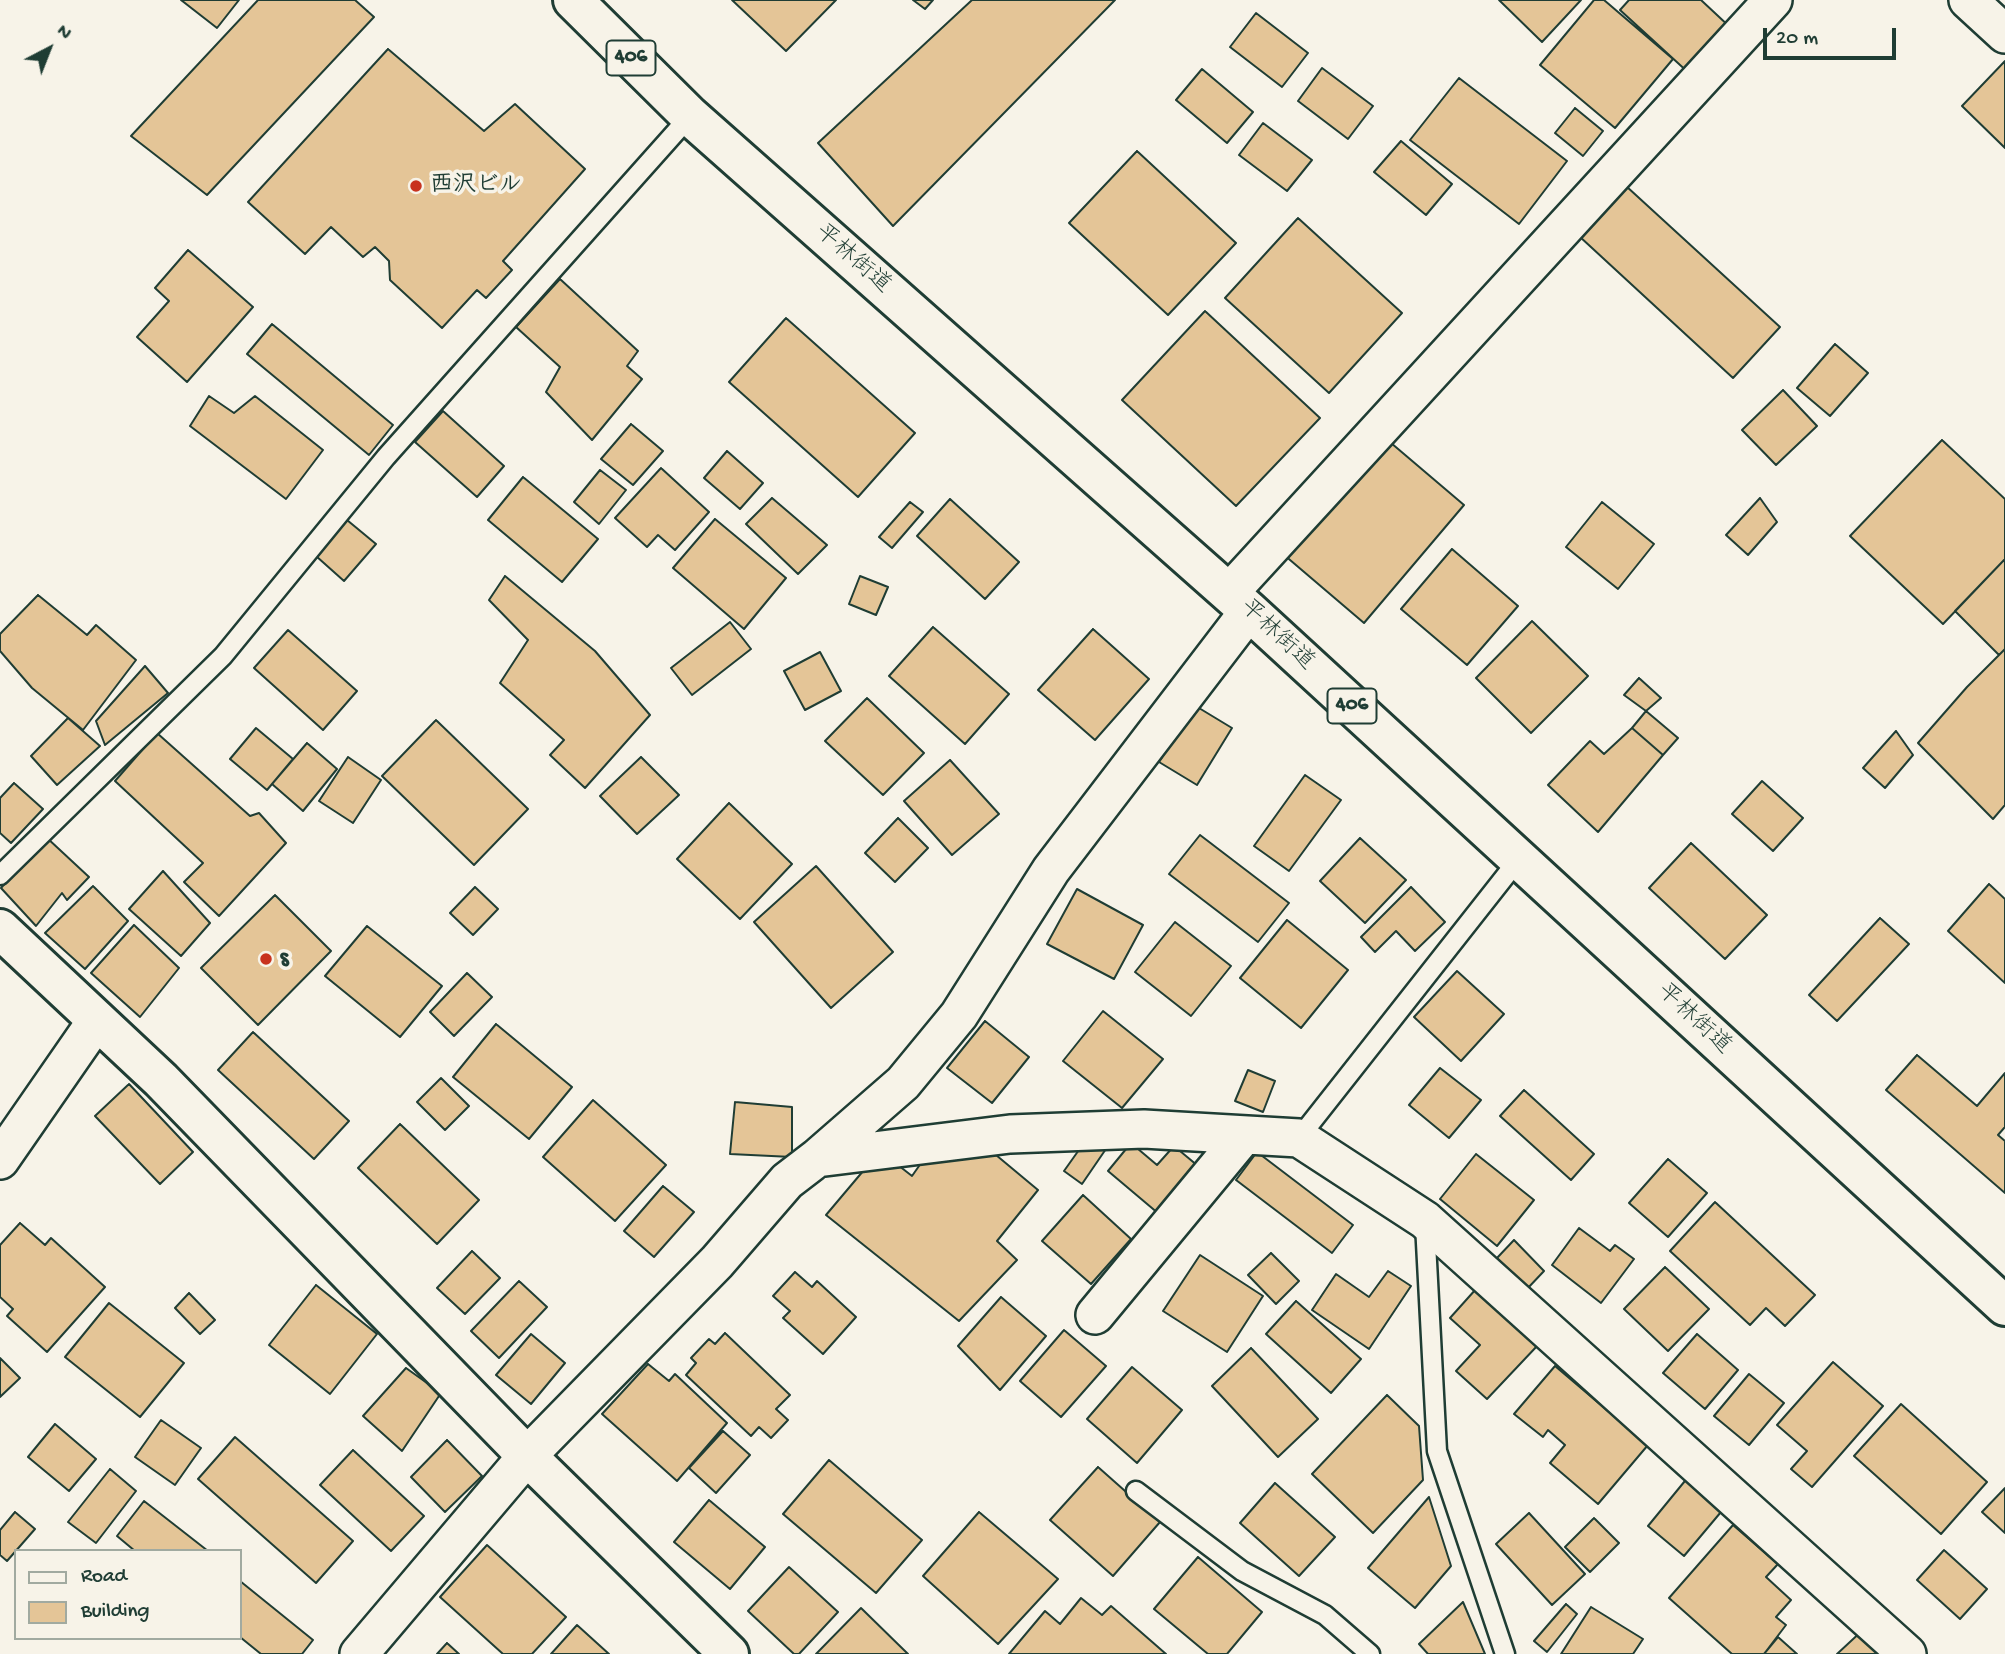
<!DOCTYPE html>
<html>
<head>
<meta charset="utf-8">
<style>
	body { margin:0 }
	#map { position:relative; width:2005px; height:1654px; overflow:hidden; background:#f7f3e8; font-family:"Gochi Hand",sans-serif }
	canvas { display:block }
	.legend { position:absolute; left:14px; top:1549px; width:228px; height:91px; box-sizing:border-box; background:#f7f3e8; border:2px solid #a1aaa0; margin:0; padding:9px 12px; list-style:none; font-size:21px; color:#1f3d34 }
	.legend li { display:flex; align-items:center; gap:14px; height:35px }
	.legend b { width:35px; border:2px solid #a1aaa0 }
	.north { position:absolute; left:14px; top:14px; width:70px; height:70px; -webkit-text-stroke:5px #f7f3e8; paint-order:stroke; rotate:42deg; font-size:19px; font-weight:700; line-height:28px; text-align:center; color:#1f3d34 }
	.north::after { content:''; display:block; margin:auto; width:24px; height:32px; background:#1f3d34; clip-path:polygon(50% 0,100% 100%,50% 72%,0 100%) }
	.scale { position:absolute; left:1763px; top:28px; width:133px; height:32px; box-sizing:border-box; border:4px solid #1f3d34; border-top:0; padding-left:9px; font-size:21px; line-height:24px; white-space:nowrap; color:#1f3d34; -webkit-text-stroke:5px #f7f3e8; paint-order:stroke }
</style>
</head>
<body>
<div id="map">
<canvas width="2005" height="1654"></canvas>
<ul class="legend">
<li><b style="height:9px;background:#f7f3e8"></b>Road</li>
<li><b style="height:19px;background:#e4c597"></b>Building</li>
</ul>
<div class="north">N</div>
<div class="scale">20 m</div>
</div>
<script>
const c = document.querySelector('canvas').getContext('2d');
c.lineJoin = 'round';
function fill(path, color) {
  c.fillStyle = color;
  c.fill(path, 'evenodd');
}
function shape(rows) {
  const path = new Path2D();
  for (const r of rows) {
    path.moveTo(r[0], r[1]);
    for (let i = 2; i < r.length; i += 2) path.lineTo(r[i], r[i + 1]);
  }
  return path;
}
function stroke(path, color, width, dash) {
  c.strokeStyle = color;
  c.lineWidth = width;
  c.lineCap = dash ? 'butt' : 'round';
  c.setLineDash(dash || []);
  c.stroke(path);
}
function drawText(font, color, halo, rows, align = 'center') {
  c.font = font + ' "Gochi Hand","Klee One",sans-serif';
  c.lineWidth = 7;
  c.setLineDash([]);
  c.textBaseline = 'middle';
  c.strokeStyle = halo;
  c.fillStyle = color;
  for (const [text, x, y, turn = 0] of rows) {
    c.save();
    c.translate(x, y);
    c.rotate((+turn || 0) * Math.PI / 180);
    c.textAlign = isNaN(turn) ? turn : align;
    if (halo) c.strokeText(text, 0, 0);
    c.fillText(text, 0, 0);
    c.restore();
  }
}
const building = shape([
	[181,0,239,0,217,28,181,0],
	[258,0,355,0,374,17,207,195,131,136,258,0],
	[732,0,836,0,786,51,732,0],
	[913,0,933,0,925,9,913,0],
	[972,0,1115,0,893,226,818,143,972,0],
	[1499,0,1581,0,1542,42,1499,0],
	[1594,0,1604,0,1673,59,1615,128,1540,65,1594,0],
	[1629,0,1701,0,1732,29,1691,75,1620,10,1629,0],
	[1256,13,1308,53,1282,87,1230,47,1256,13],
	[388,49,484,131,515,104,585,169,503,261,512,270,486,298,477,290,442,328,390,280,389,261,375,247,363,257,331,227,305,254,248,202,388,49],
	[2005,61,2005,148,1962,106,2005,61],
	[1322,68,1373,106,1348,139,1298,101,1322,68],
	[1202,69,1253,112,1227,143,1176,100,1202,69],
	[1459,78,1567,161,1519,224,1410,140,1459,78],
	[1575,108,1603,131,1583,156,1555,133,1575,108],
	[1263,123,1312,160,1287,191,1239,155,1263,123],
	[1401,141,1452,184,1426,215,1374,172,1401,141],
	[1137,151,1236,243,1168,315,1069,223,1137,151],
	[1626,186,1780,327,1733,378,1579,236,1626,186],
	[1298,218,1402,313,1329,393,1225,298,1298,218],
	[188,250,253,307,187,382,137,337,169,301,155,288,188,250],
	[560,279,638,351,627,366,642,379,592,440,546,392,560,367,516,327,560,279],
	[1205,311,1320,418,1236,506,1122,400,1205,311],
	[786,318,915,433,858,497,729,382,786,318],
	[272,324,393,425,369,455,247,354,272,324],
	[1835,344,1868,373,1830,416,1797,388,1835,344],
	[1783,390,1817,426,1776,465,1742,430,1783,390],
	[209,396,234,413,255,396,323,450,286,499,190,426,209,396],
	[443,411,504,466,477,497,415,442,443,411],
	[631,424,663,451,633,485,601,459,631,424],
	[1384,437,1464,505,1364,623,1283,554,1384,437],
	[1942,440,2005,499,2005,559,1943,624,1850,536,1942,440],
	[727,451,763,483,740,509,704,478,727,451],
	[661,468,709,512,675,550,658,535,647,547,615,518,661,468],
	[600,470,626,490,599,524,574,502,600,470],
	[523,477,598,539,562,582,488,520,523,477],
	[772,498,827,545,798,574,746,524,772,498],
	[1760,498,1777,522,1748,555,1726,535,1760,498],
	[950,499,1019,562,985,599,917,536,950,499],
	[910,502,923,512,892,548,879,537,910,502],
	[1602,502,1654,544,1618,589,1566,547,1602,502],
	[715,519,786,578,744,629,673,568,715,519],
	[347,520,376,544,344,581,316,556,347,520],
	[1452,549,1518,606,1467,665,1401,609,1452,549],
	[2005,559,2005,649,1999,655,1955,611,2005,559],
	[505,576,595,651,650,715,585,788,550,755,564,740,500,683,528,640,489,600,505,576],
	[860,576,888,587,876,615,849,604,860,576],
	[38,595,87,635,96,625,136,660,83,730,32,688,0,651,0,634,38,595],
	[1532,621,1588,676,1531,733,1476,678,1532,621],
	[730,622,751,649,692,695,671,668,730,622],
	[933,627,1009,694,965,744,889,676,933,627],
	[1093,629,1149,679,1095,740,1038,690,1093,629],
	[288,630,357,691,323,730,254,668,288,630],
	[2005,649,2005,805,1993,819,1918,743,1967,687,2005,649],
	[820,652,841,691,805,710,784,671,820,652],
	[145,666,168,693,105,745,96,721,145,666],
	[1639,678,1661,698,1646,711,1624,695,1639,678],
	[867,698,924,753,883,795,825,741,867,698],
	[1194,705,1232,728,1197,785,1159,762,1194,705],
	[1646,711,1678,738,1663,755,1632,728,1646,711],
	[68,718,100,746,57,785,31,756,68,718],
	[436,720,528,809,474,865,382,776,436,720],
	[256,728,293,759,267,790,230,759,256,728],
	[1632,728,1663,755,1598,832,1548,785,1590,741,1604,754,1632,728],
	[1896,731,1913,755,1885,788,1863,768,1896,731],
	[157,733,250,816,259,813,286,843,219,916,184,882,203,863,115,781,157,733],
	[307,743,337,769,303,811,272,784,307,743],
	[348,757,381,780,353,823,319,801,348,757],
	[641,757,679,795,637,834,600,796,641,757],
	[950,760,999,814,952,855,904,801,950,760],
	[1305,775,1341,800,1289,871,1254,846,1305,775],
	[1762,781,1803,818,1773,851,1732,814,1762,781],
	[14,783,43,809,11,843,0,833,0,798,14,783],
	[729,803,792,864,740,919,677,859,729,803],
	[898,818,928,848,895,882,865,853,898,818],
	[1200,835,1289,903,1258,942,1169,874,1200,835],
	[46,837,89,877,67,900,62,893,36,926,1,888,46,837],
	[1360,838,1406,880,1365,923,1320,881,1360,838],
	[1691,843,1767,915,1725,959,1649,888,1691,843],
	[816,866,893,952,831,1008,754,922,816,866],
	[163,871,210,923,181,956,129,909,163,871],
	[1989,884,2005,899,2005,983,1948,931,1989,884],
	[93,886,128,921,85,969,45,933,93,886],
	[475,887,498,909,473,935,450,913,475,887],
	[1411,887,1445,922,1415,951,1396,931,1375,952,1361,937,1411,887],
	[1077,889,1143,925,1114,979,1047,944,1077,889],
	[275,895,331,951,258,1025,201,968,275,895],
	[1880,918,1909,944,1837,1021,1809,995,1880,918],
	[1287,920,1348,970,1301,1028,1240,978,1287,920],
	[1175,922,1231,966,1191,1016,1135,972,1175,922],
	[134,925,179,968,140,1017,91,973,134,925],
	[367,926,442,986,400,1037,325,976,367,926],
	[1457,971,1504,1014,1461,1061,1414,1017,1457,971],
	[467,973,492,997,454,1036,430,1012,467,973],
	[1103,1011,1163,1059,1122,1108,1063,1061,1103,1011],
	[985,1021,1029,1057,992,1103,947,1068,985,1021],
	[496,1024,572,1087,529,1139,453,1077,496,1024],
	[253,1032,349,1121,314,1159,218,1070,253,1032],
	[1917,1055,1977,1106,2005,1073,2005,1127,1998,1135,2005,1141,2005,1193,1886,1090,1917,1055],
	[1440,1068,1481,1100,1449,1138,1409,1105,1440,1068],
	[1248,1070,1275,1081,1263,1112,1235,1101,1248,1070],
	[441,1078,469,1106,445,1130,417,1102,441,1078],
	[129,1084,193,1152,160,1184,95,1116,129,1084],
	[1524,1090,1594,1154,1571,1180,1500,1116,1524,1090],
	[593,1100,666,1165,615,1221,543,1157,593,1100],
	[735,1102,792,1107,792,1157,730,1154,735,1102],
	[400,1124,479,1200,437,1244,358,1168,400,1124],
	[1086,1140,1108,1146,1082,1184,1064,1171,1086,1140],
	[1131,1143,1157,1165,1174,1146,1198,1166,1159,1214,1108,1171,1131,1143],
	[880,1151,912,1176,926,1156,996,1155,1038,1190,997,1241,1017,1260,959,1321,826,1215,880,1151],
	[1257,1152,1353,1225,1332,1253,1236,1180,1257,1152],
	[1476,1154,1534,1200,1497,1246,1440,1199,1476,1154],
	[1668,1159,1707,1193,1668,1237,1629,1203,1668,1159],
	[663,1186,694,1212,654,1257,624,1231,663,1186],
	[1083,1195,1131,1239,1091,1284,1042,1241,1083,1195],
	[1715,1202,1815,1295,1785,1326,1766,1308,1750,1325,1670,1251,1715,1202],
	[20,1223,45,1245,51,1238,105,1287,47,1352,7,1316,13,1309,0,1297,0,1245,20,1223],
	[1579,1228,1610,1251,1615,1245,1634,1259,1601,1303,1552,1265,1579,1228],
	[1514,1240,1544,1271,1527,1289,1497,1258,1514,1240],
	[472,1251,500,1278,465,1314,437,1288,472,1251],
	[1271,1253,1299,1281,1276,1304,1248,1275,1271,1253],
	[1200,1255,1263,1296,1227,1352,1163,1311,1200,1255],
	[1665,1267,1709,1309,1668,1351,1624,1309,1665,1267],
	[1388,1271,1411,1286,1369,1349,1312,1310,1336,1274,1369,1297,1388,1271],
	[795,1272,812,1287,817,1281,856,1317,823,1354,783,1318,790,1311,773,1296,795,1272],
	[519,1281,547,1307,499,1358,471,1331,519,1281],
	[316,1285,377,1334,330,1394,269,1345,316,1285],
	[1476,1289,1538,1345,1487,1399,1456,1371,1480,1345,1450,1318,1476,1289],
	[189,1293,215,1320,200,1334,175,1308,189,1293],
	[1001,1297,1046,1336,1000,1390,958,1346,1001,1297],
	[1296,1301,1361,1359,1331,1393,1266,1334,1296,1301],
	[109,1303,184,1363,140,1417,65,1357,109,1303],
	[1064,1330,1106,1366,1061,1417,1020,1381,1064,1330],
	[725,1333,790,1395,776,1409,788,1420,771,1438,759,1427,751,1436,686,1375,696,1363,691,1358,709,1339,715,1344,725,1333],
	[531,1334,565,1363,531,1404,496,1375,531,1334],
	[1697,1334,1738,1370,1705,1409,1663,1373,1697,1334],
	[1251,1348,1318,1419,1278,1457,1212,1386,1251,1348],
	[0,1358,20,1378,0,1397,0,1358],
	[1833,1362,1883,1406,1812,1487,1791,1469,1807,1451,1777,1425,1833,1362],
	[648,1364,669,1381,675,1374,727,1423,677,1481,602,1414,648,1364],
	[1555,1366,1648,1445,1598,1504,1550,1463,1565,1445,1548,1430,1543,1437,1514,1414,1555,1366],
	[1132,1367,1182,1410,1137,1463,1087,1419,1132,1367],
	[406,1368,441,1393,402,1451,363,1416,406,1368],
	[1749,1374,1784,1403,1749,1445,1714,1416,1749,1374],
	[1387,1395,1419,1426,1423,1480,1373,1533,1312,1474,1387,1395],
	[1901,1404,1987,1482,1941,1534,1854,1456,1901,1404],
	[161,1420,201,1448,175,1485,135,1457,161,1420],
	[55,1424,96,1459,69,1491,28,1457,55,1424],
	[723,1431,750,1455,716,1493,689,1468,723,1431],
	[235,1437,353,1541,316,1583,198,1479,235,1437],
	[447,1440,482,1476,445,1512,411,1477,447,1440],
	[353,1450,424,1516,391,1551,320,1485,353,1450],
	[829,1460,922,1540,876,1593,783,1514,829,1460],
	[1098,1467,1160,1522,1113,1576,1050,1520,1098,1467],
	[110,1469,136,1491,96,1543,68,1522,110,1469],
	[1689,1476,1726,1506,1684,1556,1648,1526,1689,1476],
	[1275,1483,1335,1537,1299,1576,1240,1523,1275,1483],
	[2005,1488,2005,1533,1982,1512,2005,1488],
	[1429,1497,1451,1566,1415,1608,1368,1568,1429,1497],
	[709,1500,765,1547,730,1589,674,1542,709,1500],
	[144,1501,208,1551,135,1551,117,1536,144,1501],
	[15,1512,35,1529,7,1561,0,1555,0,1530,15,1512],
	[979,1512,1058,1579,998,1644,923,1576,979,1512],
	[1529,1513,1585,1574,1552,1605,1496,1544,1529,1513],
	[1594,1518,1619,1543,1590,1572,1565,1547,1594,1518],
	[1733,1525,1778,1564,1766,1577,1791,1600,1776,1617,1786,1625,1764,1654,1732,1654,1669,1598,1733,1525],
	[487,1545,566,1617,532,1654,503,1654,440,1597,487,1545],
	[1944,1550,1987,1589,1960,1619,1917,1580,1944,1550],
	[1198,1557,1262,1612,1227,1654,1208,1654,1154,1609,1198,1557],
	[789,1567,838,1612,799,1654,794,1654,748,1611,789,1567],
	[240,1581,313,1640,302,1654,261,1654,240,1637,240,1581],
	[1081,1598,1102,1615,1111,1606,1166,1654,1009,1654,1045,1611,1060,1624,1081,1598],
	[1463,1602,1485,1654,1428,1654,1419,1644,1463,1602],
	[1566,1604,1577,1614,1547,1652,1534,1641,1566,1604],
	[1591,1607,1643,1639,1633,1654,1561,1654,1591,1607],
	[861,1608,908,1654,816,1654,861,1608],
	[577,1625,609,1654,551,1654,577,1625],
	[1865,1628,1893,1654,1837,1654,1865,1628],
	[1778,1637,1797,1654,1764,1654,1778,1637],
	[447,1643,459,1654,437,1654,447,1643]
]);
fill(building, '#e4c597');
stroke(building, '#1f3d34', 2);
const lane = shape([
	[0,875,223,656,386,457,690,116],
	[1299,1138,1518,860],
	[1425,1224,1437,1451,1505,1654],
	[1136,1491,1242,1571,1325,1615,1370,1654]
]);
const street = shape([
	[1968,0,2005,34],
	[1229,593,1773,0],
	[817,1158,1010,1134,1144,1129,1299,1138,1425,1220,1907,1654],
	[0,1160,97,1020],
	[1095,1315,1244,1135],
	[359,1654,527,1456,717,1262,787,1181,817,1158,903,1083,959,1015,1051,870,1249,611]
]);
const secondary = shape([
	[0,929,161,1080,527,1456,729,1654]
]);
const highway = shape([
	[573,0,690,116,1249,611,2005,1306]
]);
stroke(lane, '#1f3d34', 23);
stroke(street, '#1f3d34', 42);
stroke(secondary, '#1f3d34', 44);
stroke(highway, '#1f3d34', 44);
stroke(lane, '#f7f3e8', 18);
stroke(street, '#f7f3e8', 37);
stroke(secondary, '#f7f3e8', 38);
stroke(highway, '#f7f3e8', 38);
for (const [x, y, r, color] of [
	[416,186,7,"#c8321e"],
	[266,959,7,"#c8321e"]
]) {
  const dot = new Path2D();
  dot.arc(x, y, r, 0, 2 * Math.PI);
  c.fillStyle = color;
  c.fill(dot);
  stroke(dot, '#f7f3e8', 2.5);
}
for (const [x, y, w] of [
	[631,58,49],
	[1352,706,49]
]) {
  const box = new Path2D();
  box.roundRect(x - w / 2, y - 17.5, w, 35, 5);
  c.fillStyle = '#f7f3e8';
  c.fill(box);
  stroke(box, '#1f3d34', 2);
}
drawText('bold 21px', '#1f3d34', null, [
	["406",631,58],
	["406",1352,706]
]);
drawText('bold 23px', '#1f3d34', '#f7f3e8', [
	["西沢ビル",430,186],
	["s",280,959]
], 'left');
drawText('23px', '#1f3d34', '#f7f3e8', [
	["平林街道",852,260,41],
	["平林街道",1276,636,43],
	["平林街道",1693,1020,43]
]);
</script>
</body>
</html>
